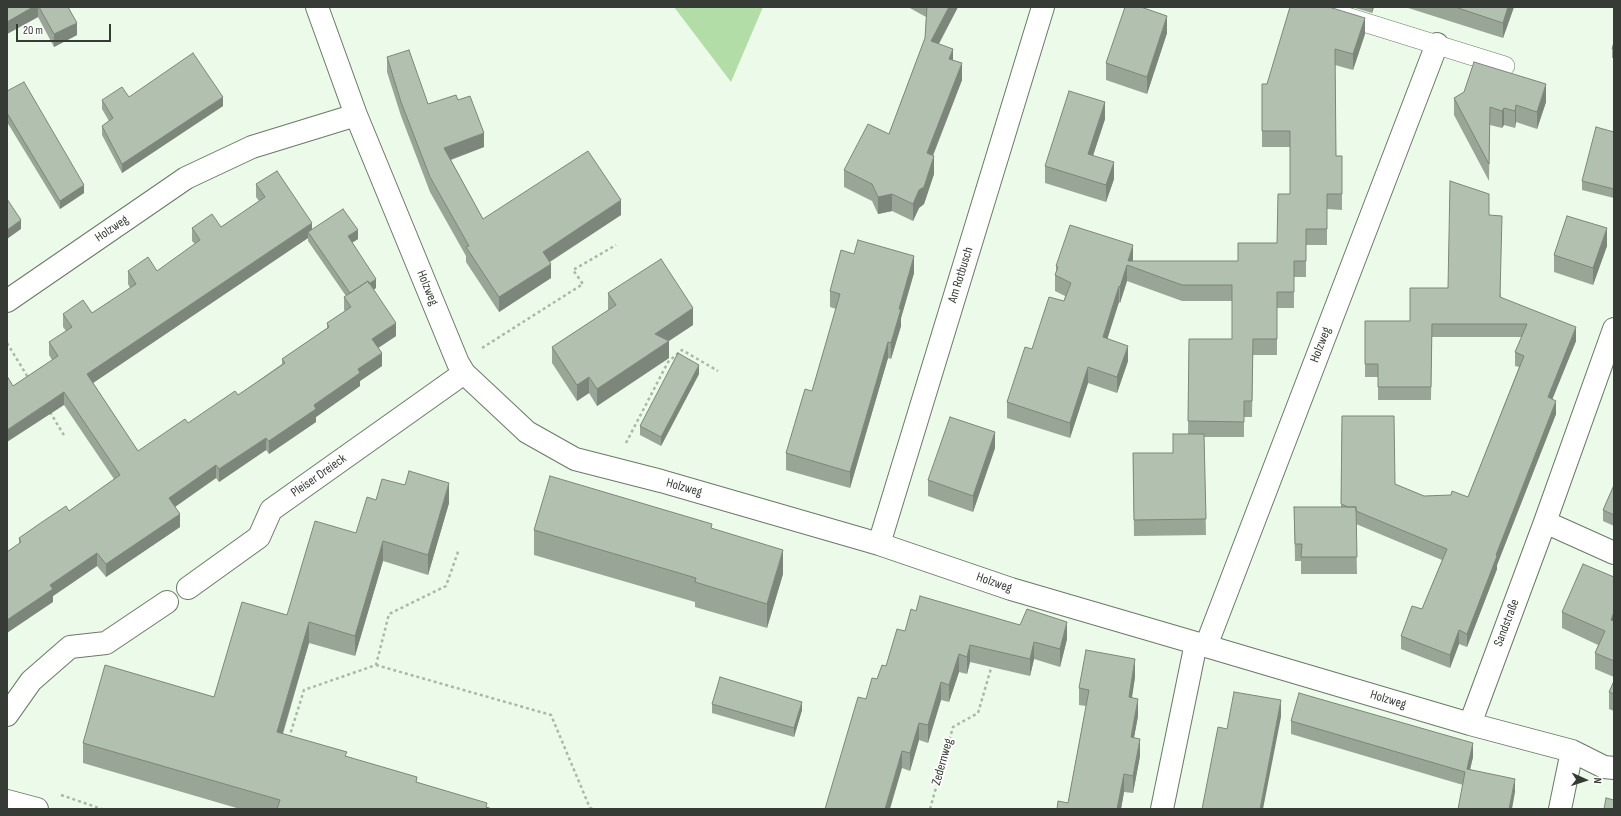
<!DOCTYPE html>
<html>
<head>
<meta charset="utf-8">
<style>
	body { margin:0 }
	#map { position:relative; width:1621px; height:816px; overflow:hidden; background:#ecfbe9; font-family:"Sofia Sans Condensed",sans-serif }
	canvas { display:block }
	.frame { position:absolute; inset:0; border:8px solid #363c35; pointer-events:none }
	.north { position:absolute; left:1565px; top:760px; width:40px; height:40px; -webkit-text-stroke:3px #fff; paint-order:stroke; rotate:93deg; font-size:11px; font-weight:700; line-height:16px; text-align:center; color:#363c35 }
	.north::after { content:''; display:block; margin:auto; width:14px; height:18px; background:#363c35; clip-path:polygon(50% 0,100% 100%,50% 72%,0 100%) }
	.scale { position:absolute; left:16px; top:24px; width:95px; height:18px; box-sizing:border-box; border:2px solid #363c35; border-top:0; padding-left:5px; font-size:12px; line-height:14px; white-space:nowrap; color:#363c35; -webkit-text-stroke:3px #fff; paint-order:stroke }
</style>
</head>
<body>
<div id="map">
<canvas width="1621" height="816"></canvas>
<div class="frame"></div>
<div class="north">N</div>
<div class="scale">20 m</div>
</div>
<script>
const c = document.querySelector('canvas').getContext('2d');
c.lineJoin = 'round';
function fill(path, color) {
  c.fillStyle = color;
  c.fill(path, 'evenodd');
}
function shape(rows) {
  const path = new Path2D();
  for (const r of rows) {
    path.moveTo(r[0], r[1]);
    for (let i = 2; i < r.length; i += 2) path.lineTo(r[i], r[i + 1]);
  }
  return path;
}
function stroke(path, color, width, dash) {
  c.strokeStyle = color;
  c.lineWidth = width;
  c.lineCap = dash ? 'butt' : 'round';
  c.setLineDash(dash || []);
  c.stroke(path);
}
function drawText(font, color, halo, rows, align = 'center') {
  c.font = font + ' "Sofia Sans Condensed",sans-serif';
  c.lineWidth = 4;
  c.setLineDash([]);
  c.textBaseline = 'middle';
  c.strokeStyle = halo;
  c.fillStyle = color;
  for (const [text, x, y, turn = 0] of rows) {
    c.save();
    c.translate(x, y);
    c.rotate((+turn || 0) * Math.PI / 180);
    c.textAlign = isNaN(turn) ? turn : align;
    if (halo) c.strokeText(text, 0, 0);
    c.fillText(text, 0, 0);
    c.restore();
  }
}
fill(shape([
	[674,7,763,7,731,82]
]), '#b2dda7');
const service = shape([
	[1315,7,1505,66]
]);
const minor = shape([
	[317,7,356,115,458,363,464,373,527,432,575,459,661,481,879,544,1011,589,1206,646,1470,724,1572,751,1604,767,1614,768],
	[7,301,186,178,252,147,356,115],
	[1545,522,1614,553],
	[879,544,1043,7],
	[188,588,259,537,271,510,464,373],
	[1206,646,1437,44],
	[7,715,31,681,70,647,106,643,167,602],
	[1470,724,1545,522,1614,329],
	[7,801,37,809],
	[1162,809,1196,643],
	[1560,809,1572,751]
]);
stroke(service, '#6b7868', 20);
stroke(minor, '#6b7868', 24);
stroke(shape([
	[7,343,29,379],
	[482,348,583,284,573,270,616,245],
	[50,412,65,437],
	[626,443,668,362,682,350,718,371],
	[376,665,551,715,590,808,593,809],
	[289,738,304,690,376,665,389,614,446,586,459,549],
	[61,795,102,809],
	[930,809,953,727,978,713,992,665]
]), '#abb7a9', 2.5, [3, 3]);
stroke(service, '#fff', 19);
stroke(minor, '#fff', 22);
fill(shape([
	[7,7,68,7,77,35,54,47,38,17,7,34],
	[908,7,958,7,939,44,953,60,962,80,933,156,934,174,924,204,919,208,913,221,892,211,878,214,872,201,844,187,844,170,889,134,925,38,926,17],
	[1352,7,1374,7,1372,13],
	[1405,7,1514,7,1503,38],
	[1167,33,1147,94,1106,80,1106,63],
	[1365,34,1353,70,1335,65,1336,156,1342,194,1342,210,1327,209,1327,245,1306,245,1306,277,1294,277,1294,308,1277,308,1277,355,1253,355,1252,417,1244,417,1244,437,1204,437,1206,535,1134,536,1133,453,1173,453,1173,434,1188,434,1189,339,1232,339,1232,301,1182,301,1127,281,1120,303,1119,302,1107,338,1128,361,1117,393,1088,383,1070,438,1007,418,1007,402,1032,349,1064,301,1065,296,1055,291,1055,275,1056,272,1056,266,1133,261,1238,261,1277,243,1290,194,1290,147,1262,147,1262,84,1267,84],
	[1614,42,1614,58,1612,58,1612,49],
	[387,57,428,104,458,100,484,147,451,160,483,219,621,215,550,262,551,278,499,312,466,262,466,256,430,192,401,116,387,72],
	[7,91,84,193,60,209,7,122],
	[129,97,223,106,122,173,102,135,102,126,109,121,102,109,102,100],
	[1454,98,1546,102,1537,129,1516,122,1515,128,1504,125,1502,128,1490,125,1489,181,1454,115],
	[1105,119,1093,155,1114,179,1106,202,1045,183,1045,166],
	[1614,132,1614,198,1582,190,1582,181],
	[256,184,312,230,358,239,352,243,376,288,373,290,396,336,378,348,382,366,360,381,360,386,316,417,316,422,269,454,266,450,219,482,216,478,175,507,180,527,106,577,97,566,53,596,53,602,19,544,19,538,69,511,114,479,64,405,13,386,52,360,49,355,49,342,66,331,63,327,63,314,92,313,130,288,128,284,128,271,157,271,195,244,192,241,192,228,221,227,259,201,256,197],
	[308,238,308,241,346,296,344,297,344,310,345,311,327,323,327,328,282,359,282,364,238,395,138,451,93,383],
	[1489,215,1501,297,1576,341,1552,399,1556,414,1497,565,1497,569,1467,647,1459,644,1450,668,1401,649,1401,636,1422,609,1442,560,1356,524,1357,574,1301,574,1301,561,1295,561,1294,507,1341,507,1342,416,1395,484,1424,496,1468,497,1519,367,1515,366,1515,352,1522,337,1432,337,1431,400,1378,400,1378,377,1365,377,1365,321,1410,321,1448,288],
	[1607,246,1593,285,1554,272,1554,255],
	[914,273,901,318,901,326,891,359,888,358,850,488,786,470,786,453,812,391,836,309,830,307,830,291],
	[608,293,693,325,669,341,669,358,597,406,589,393,577,401,552,363,552,347,608,310],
	[699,374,661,446,640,435,640,426],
	[995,448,973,512,928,496,928,480],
	[1614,485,1614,526,1603,521,1603,510],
	[376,500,449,503,428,575,383,561,355,656,309,643,283,734,492,809,240,809,83,763,83,743,214,697,287,615,356,533],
	[712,529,783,574,767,628,695,607,695,602,534,555,534,530],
	[1614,577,1614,677,1595,669,1595,653,1598,645,1562,628,1562,612],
	[916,611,1067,639,1060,667,1034,659,1030,676,970,662,967,674,959,672,949,702,941,700,928,743,919,740,910,771,902,768,866,699,877,679,886,666],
	[1135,677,1132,698,1138,716,1134,737,1140,756,1133,793,1124,792,1121,809,1057,809,1068,803,1086,706,1079,705,1079,688],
	[1614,681,1614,711,1609,709,1609,692],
	[712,704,802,710,794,737,712,713],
	[1291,721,1473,757,1470,769,1515,792,1463,785,1291,734]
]), '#99a596');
fill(shape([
	[33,7,38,7,38,17,7,34,7,22],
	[949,7,958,7,931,58,931,41],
	[1372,7,1374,7,1372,13],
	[1508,7,1514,7,1503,38,1503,23],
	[1167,16,1167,33,1147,94,1147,77],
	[1365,18,1365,34,1353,70,1353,54],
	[77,23,77,35,54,47,54,34],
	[953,49,953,66,949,59],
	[962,63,962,80,927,170,927,153],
	[1546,84,1546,102,1537,129,1537,112],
	[223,97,223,106,122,173,122,164],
	[1105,102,1105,119,1088,171,1088,154],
	[1516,105,1516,122,1515,128,1515,111],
	[1504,108,1504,125,1502,128,1502,111],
	[484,133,484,147,444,162,444,148],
	[934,156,934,174,924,204,919,208,913,221,913,204],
	[1114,162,1114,179,1106,202,1106,185],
	[84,185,84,193,60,209,60,201],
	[892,194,892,211,878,214,878,197],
	[621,200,621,215,543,266,543,252],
	[21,220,21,229,7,239,7,230],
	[312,223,312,236,308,232,308,238,87,387,87,374],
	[1607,228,1607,246,1593,285,1593,268],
	[358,230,358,239,348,245,348,236],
	[1133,245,1133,261,1128,261],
	[914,256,914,273,901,318,901,326,891,359,891,343,899,309],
	[551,264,551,278,499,312,499,297],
	[1127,265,1127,281,1120,303,1120,287],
	[376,279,376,288,352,304,352,296],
	[1119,286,1119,302,1103,353,1103,337],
	[693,308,693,325,655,350,655,334],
	[396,323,396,336,372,352,372,339],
	[1576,327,1576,341,1548,410,1548,397],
	[669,341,669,358,597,406,597,389],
	[888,342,888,358,850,488,850,472],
	[1128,346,1128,361,1117,393,1117,377],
	[382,353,382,366,360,381,360,386,316,417,316,422,269,454,269,441,358,369],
	[699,365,699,374,661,446,661,437],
	[1088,367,1088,383,1070,438,1070,423],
	[589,377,589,393,577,401,577,385],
	[64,392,64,405,7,442,7,430],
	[1556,401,1556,414,1497,565,1497,569,1467,647,1467,634,1496,555],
	[995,432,995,448,973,512,973,496],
	[266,438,266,450,219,482,219,469],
	[216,465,216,478,169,511,169,498],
	[449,483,449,503,428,575,428,555],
	[180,514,180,527,106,577,106,564],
	[383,541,383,561,355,656,355,636],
	[783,550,783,574,767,628,767,604],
	[97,553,97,566,53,596,53,602,7,633,7,620,50,585],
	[1614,612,1614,629,1611,620],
	[309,622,309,643,277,752,277,732],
	[1067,622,1067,639,1060,667,1060,649],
	[1459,630,1459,644,1450,668,1450,655],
	[1034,642,1034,659,1030,676,1030,659],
	[970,645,970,662,967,674,967,657],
	[959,654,959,672,949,702,949,685],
	[1135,659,1135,677,1129,714,1129,697],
	[941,682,941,700,928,743,928,725],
	[1138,699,1138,716,1131,754,1131,737],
	[1281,700,1281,717,1263,809,1260,809],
	[802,702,802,710,794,737,794,728],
	[919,723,919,740,910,771,910,753],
	[1140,739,1140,756,1133,793,1133,776],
	[1473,743,1473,757,1467,782,1467,769],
	[902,751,902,768,890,809,885,809],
	[1124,774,1124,792,1121,809,1117,809],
	[1515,779,1515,792,1512,809,1509,809]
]), '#7d867a');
const building = shape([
	[7,7,33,7,7,22,7,7],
	[39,7,68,7,77,23,54,34,39,7],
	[927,7,949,7,931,41,953,49,949,59,962,63,927,153,934,156,924,187,919,190,913,204,892,194,878,197,872,184,844,170,868,124,889,134,925,38,927,7],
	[1125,7,1141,7,1167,16,1147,77,1106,63,1125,7],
	[1290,7,1329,7,1365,18,1353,54,1335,49,1336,156,1342,156,1342,194,1327,194,1327,229,1306,229,1306,261,1294,261,1294,292,1277,292,1277,339,1253,339,1252,401,1244,401,1244,422,1188,421,1189,339,1232,339,1232,285,1182,285,1127,265,1120,287,1119,286,1103,337,1128,346,1117,377,1088,367,1070,423,1007,402,1025,347,1032,349,1049,297,1064,301,1071,283,1055,275,1058,267,1056,266,1070,225,1133,245,1128,261,1238,261,1238,243,1277,243,1278,194,1290,194,1290,131,1262,131,1262,84,1267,84,1290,7],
	[1455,7,1508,7,1503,23,1455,7],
	[1614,42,1614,49,1612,49,1614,42],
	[409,50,428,104,456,95,458,100,470,96,484,133,444,148,483,219,588,151,621,200,543,252,551,264,499,297,466,247,469,246,430,177,401,102,387,57,409,50],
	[193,53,223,97,122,164,102,126,113,118,102,100,122,87,129,97,193,53],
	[1474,62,1546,84,1537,112,1516,105,1515,111,1504,108,1502,111,1490,107,1489,164,1454,98,1464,92,1474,62],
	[24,82,84,185,60,201,7,113,7,91,24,82],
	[1069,91,1105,102,1088,154,1114,162,1106,185,1045,166,1069,91],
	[1596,127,1614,132,1614,189,1582,181,1596,127],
	[277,171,312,223,87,374,138,451,185,419,188,423,235,391,238,395,285,363,282,359,329,327,327,323,351,307,344,297,368,281,396,323,372,339,382,353,358,369,360,373,314,405,316,409,269,441,266,438,219,469,216,465,169,498,180,514,106,564,97,553,50,585,53,589,7,620,7,552,21,542,19,538,42,522,66,506,69,511,120,475,64,392,7,430,7,376,13,386,58,356,49,342,72,327,63,314,83,300,92,313,136,284,128,271,148,257,157,271,200,240,192,228,212,214,221,227,265,197,256,184,277,171],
	[1450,181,1489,194,1489,215,1502,216,1500,297,1576,327,1548,397,1556,401,1496,555,1497,556,1467,634,1459,630,1450,655,1401,636,1412,606,1422,609,1447,549,1356,511,1356,507,1348,507,1341,504,1342,416,1394,416,1395,484,1424,496,1451,495,1452,491,1468,497,1524,356,1515,352,1527,324,1432,324,1431,387,1378,387,1378,364,1365,364,1365,321,1410,321,1410,288,1448,288,1450,181],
	[7,199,21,220,7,230,7,199],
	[343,209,358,230,348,236,376,279,369,284,368,281,350,293,308,232,343,209],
	[1567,216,1607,228,1593,268,1554,255,1567,216],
	[858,240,914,256,899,309,901,309,891,343,888,342,850,472,786,453,805,389,812,391,840,294,830,291,841,250,854,254,858,240],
	[661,259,693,308,655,334,669,341,597,389,589,377,577,385,552,347,616,305,608,293,661,259],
	[678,353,699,365,661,437,640,426,678,353],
	[950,417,995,432,973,496,928,480,950,417],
	[1173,434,1204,434,1206,519,1134,520,1133,453,1173,453,1173,434],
	[409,471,449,483,428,555,383,541,355,636,309,622,277,732,347,752,345,756,417,777,416,782,487,803,486,807,492,809,277,809,280,800,83,743,105,665,214,697,242,602,287,615,315,521,356,533,367,497,376,500,382,479,405,485,409,471],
	[550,476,712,524,711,528,783,550,767,604,695,582,696,578,534,530,550,476],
	[1614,485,1614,515,1603,510,1614,485],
	[1294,507,1356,507,1357,557,1301,557,1302,544,1295,544,1294,507],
	[1583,564,1614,577,1614,612,1611,620,1614,621,1614,661,1595,653,1605,631,1562,612,1583,564],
	[920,596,1020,625,1027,609,1067,622,1060,649,1034,642,1030,659,970,645,967,657,959,654,949,685,941,682,928,725,919,723,910,753,902,751,885,809,825,809,858,697,866,699,872,678,877,679,882,665,886,666,897,629,905,631,911,609,916,611,920,596],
	[1086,650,1135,659,1129,697,1138,699,1131,737,1140,739,1133,776,1124,774,1117,809,1057,809,1058,801,1068,803,1089,690,1079,688,1086,650],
	[720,677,802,702,794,728,712,704,720,677],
	[1614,681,1614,694,1609,692,1614,681],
	[1234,692,1281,700,1260,809,1202,809,1218,727,1227,729,1234,692],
	[1299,693,1473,743,1467,769,1515,779,1509,809,1458,809,1465,772,1291,721,1299,693],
	[1606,798,1614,800,1614,809,1604,809,1606,798]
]);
fill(building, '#b2c0af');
stroke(building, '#7d867a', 1);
drawText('13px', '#363c35', '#fff', [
	["Holzweg",112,229,-34],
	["Am Rotbusch",961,275,-73],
	["Holzweg",427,288,68],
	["Holzweg",1321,345,-69],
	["Pleiser Dreieck",319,476,-35],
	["Holzweg",684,488,16],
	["Holzweg",994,583,19],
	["Sandstraße",1507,623,-69],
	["Holzweg",1388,700,17],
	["Zedernweg",943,762,-74]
]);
</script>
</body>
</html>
